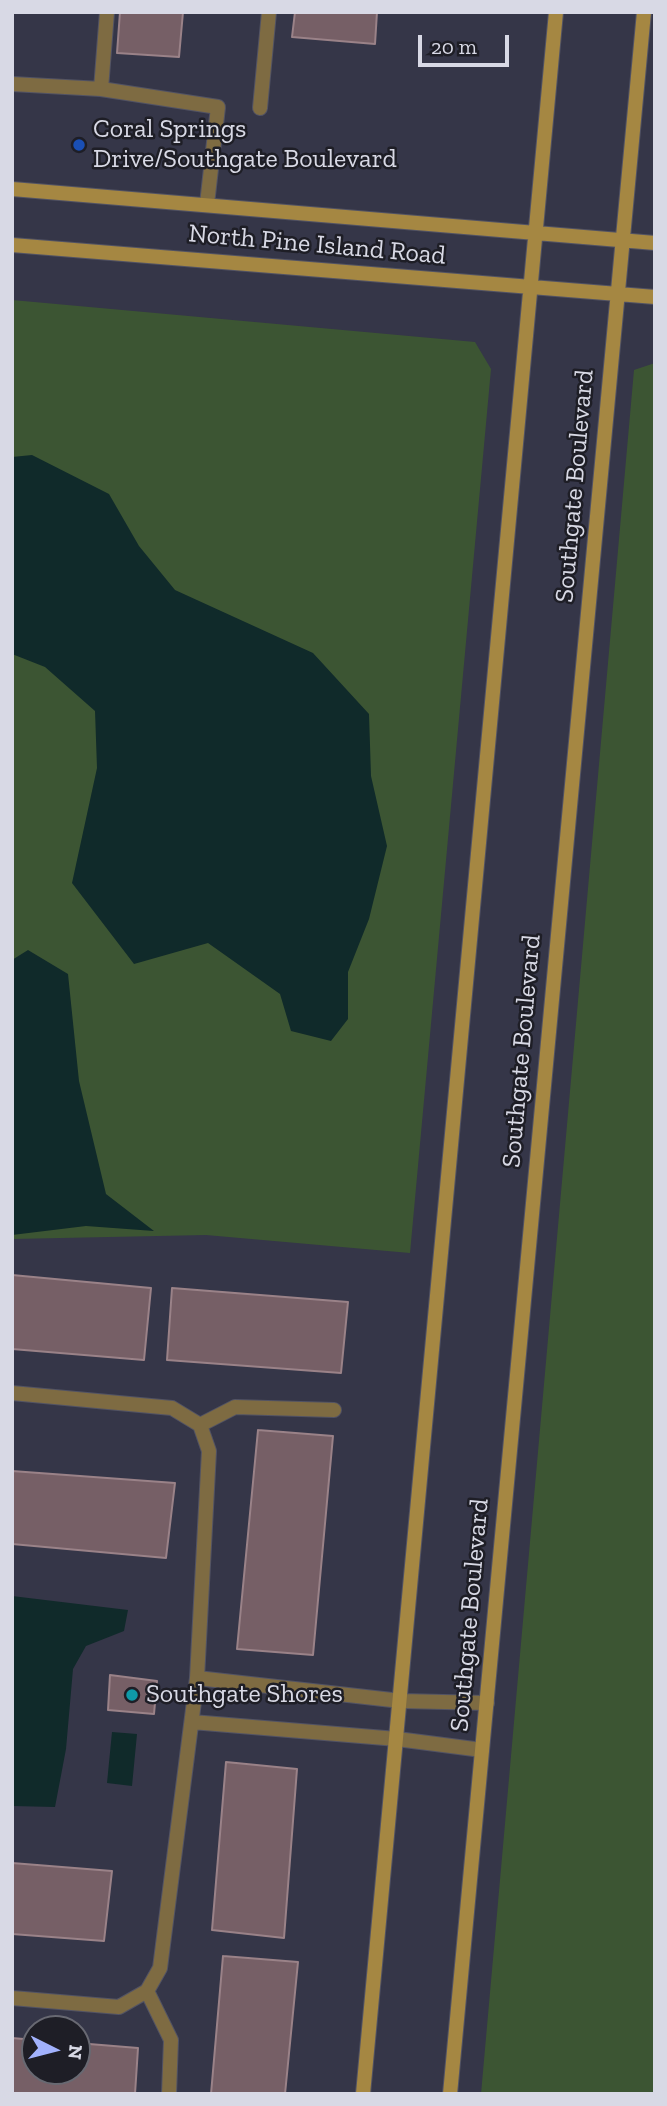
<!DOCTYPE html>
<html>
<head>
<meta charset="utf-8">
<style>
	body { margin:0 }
	#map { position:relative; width:667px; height:2106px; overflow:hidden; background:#353648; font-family:"Zilla Slab",serif }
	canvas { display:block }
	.frame { position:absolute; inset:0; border:14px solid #d8d9e5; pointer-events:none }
	.north { position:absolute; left:21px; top:2015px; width:70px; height:70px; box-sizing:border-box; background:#1e1e26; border:2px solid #686972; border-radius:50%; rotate:96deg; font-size:19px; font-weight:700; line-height:28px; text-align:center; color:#d8d9e5 }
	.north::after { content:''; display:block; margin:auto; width:24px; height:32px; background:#a2b2fd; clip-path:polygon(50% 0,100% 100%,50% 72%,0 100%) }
	.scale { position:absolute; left:418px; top:35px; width:91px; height:32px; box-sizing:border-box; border:4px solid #d8d9e5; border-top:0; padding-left:9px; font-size:21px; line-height:24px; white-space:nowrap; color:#d8d9e5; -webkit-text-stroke:5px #1e1e26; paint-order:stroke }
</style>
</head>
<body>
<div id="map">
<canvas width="667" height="2106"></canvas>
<div class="frame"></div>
<div class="north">N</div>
<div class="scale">20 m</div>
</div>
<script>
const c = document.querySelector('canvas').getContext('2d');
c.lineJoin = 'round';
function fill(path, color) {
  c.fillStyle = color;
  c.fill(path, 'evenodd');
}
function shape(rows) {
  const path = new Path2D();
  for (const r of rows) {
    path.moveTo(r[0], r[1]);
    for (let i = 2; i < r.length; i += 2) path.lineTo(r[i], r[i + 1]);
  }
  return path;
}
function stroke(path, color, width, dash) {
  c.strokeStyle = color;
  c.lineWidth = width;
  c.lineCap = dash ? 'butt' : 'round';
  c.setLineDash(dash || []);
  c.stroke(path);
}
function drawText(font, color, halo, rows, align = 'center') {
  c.font = font + ' "Zilla Slab",serif';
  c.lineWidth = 5;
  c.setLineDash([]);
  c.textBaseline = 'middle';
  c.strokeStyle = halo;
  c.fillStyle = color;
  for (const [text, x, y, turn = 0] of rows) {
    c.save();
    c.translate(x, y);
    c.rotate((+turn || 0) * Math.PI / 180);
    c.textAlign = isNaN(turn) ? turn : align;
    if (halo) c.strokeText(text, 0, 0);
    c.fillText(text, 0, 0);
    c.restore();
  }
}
fill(shape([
	[12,300,475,342,491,369,410,1253,206,1235,12,1239],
	[655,363,655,2094,481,2094,634,370]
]), '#3c5533');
fill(shape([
	[32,455,109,494,139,546,175,590,313,653,369,714,371,776,387,846,369,919,348,972,348,1019,331,1041,291,1031,280,994,208,943,134,964,72,883,97,768,95,711,45,667,12,654,12,457],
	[28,950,68,974,79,1081,106,1194,154,1231,86,1226,12,1235,12,960],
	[12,1596,128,1610,124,1631,86,1646,73,1669,66,1749,55,1807,12,1806],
	[112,1732,137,1734,132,1786,107,1783]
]), '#102a2a');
const building = shape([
	[120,12,183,12,179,57,117,53,120,12],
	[295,12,377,12,375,44,292,37,295,12],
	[12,1275,151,1288,144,1360,12,1349,12,1275],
	[172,1288,348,1302,341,1373,167,1360,172,1288],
	[258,1430,333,1436,313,1655,237,1649,258,1430],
	[12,1471,175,1483,166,1558,12,1544,12,1471],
	[110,1675,157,1681,154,1714,108,1710,110,1675],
	[226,1762,297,1769,284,1938,212,1930,226,1762],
	[12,1863,112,1871,104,1941,12,1934,12,1863],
	[223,1956,298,1962,285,2094,211,2094,223,1956],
	[12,2038,35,2040,35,2071,77,2071,77,2043,138,2048,135,2094,12,2094,12,2038]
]);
fill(building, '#765f66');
stroke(building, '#9a8288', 2);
const service = shape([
	[12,84,101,89,218,107,207,204],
	[101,89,107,12],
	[260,108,269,12]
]);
const minor = shape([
	[12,1393,172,1408,200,1425,235,1407,334,1410],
	[197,1678,401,1701,487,1703],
	[192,1722,397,1739,482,1750],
	[12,1998,119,2007,147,1991],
	[169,2094,171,2040,147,1991,160,1968,197,1678,209,1451,200,1425]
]);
const secondary = shape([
	[12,189,655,243],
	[12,245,655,297],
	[363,2094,556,12],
	[450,2094,644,12]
]);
stroke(service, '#525364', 16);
stroke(minor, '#525364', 16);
stroke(secondary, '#525364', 16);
stroke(service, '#7e6b42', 14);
stroke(minor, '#7e6b42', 14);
stroke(secondary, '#a58742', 14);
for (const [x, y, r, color] of [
	[79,145,7,"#1a4fb4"],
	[132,1695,7,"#0f9aa8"]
]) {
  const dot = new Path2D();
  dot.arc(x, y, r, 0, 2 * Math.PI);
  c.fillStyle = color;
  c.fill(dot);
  stroke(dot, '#1e1e26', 2.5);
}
drawText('26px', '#d8d9e5', '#1e1e26', [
	["Coral Springs",93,130],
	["Drive/Southgate Boulevard",93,160],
	["Southgate Shores",146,1695]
], 'left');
drawText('26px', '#d8d9e5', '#1e1e26', [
	["North Pine Island Road",317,245,5],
	["Southgate Boulevard",575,486,-85],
	["Southgate Boulevard",522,1051,-85],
	["Southgate Boulevard",470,1615,-85]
]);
</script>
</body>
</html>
